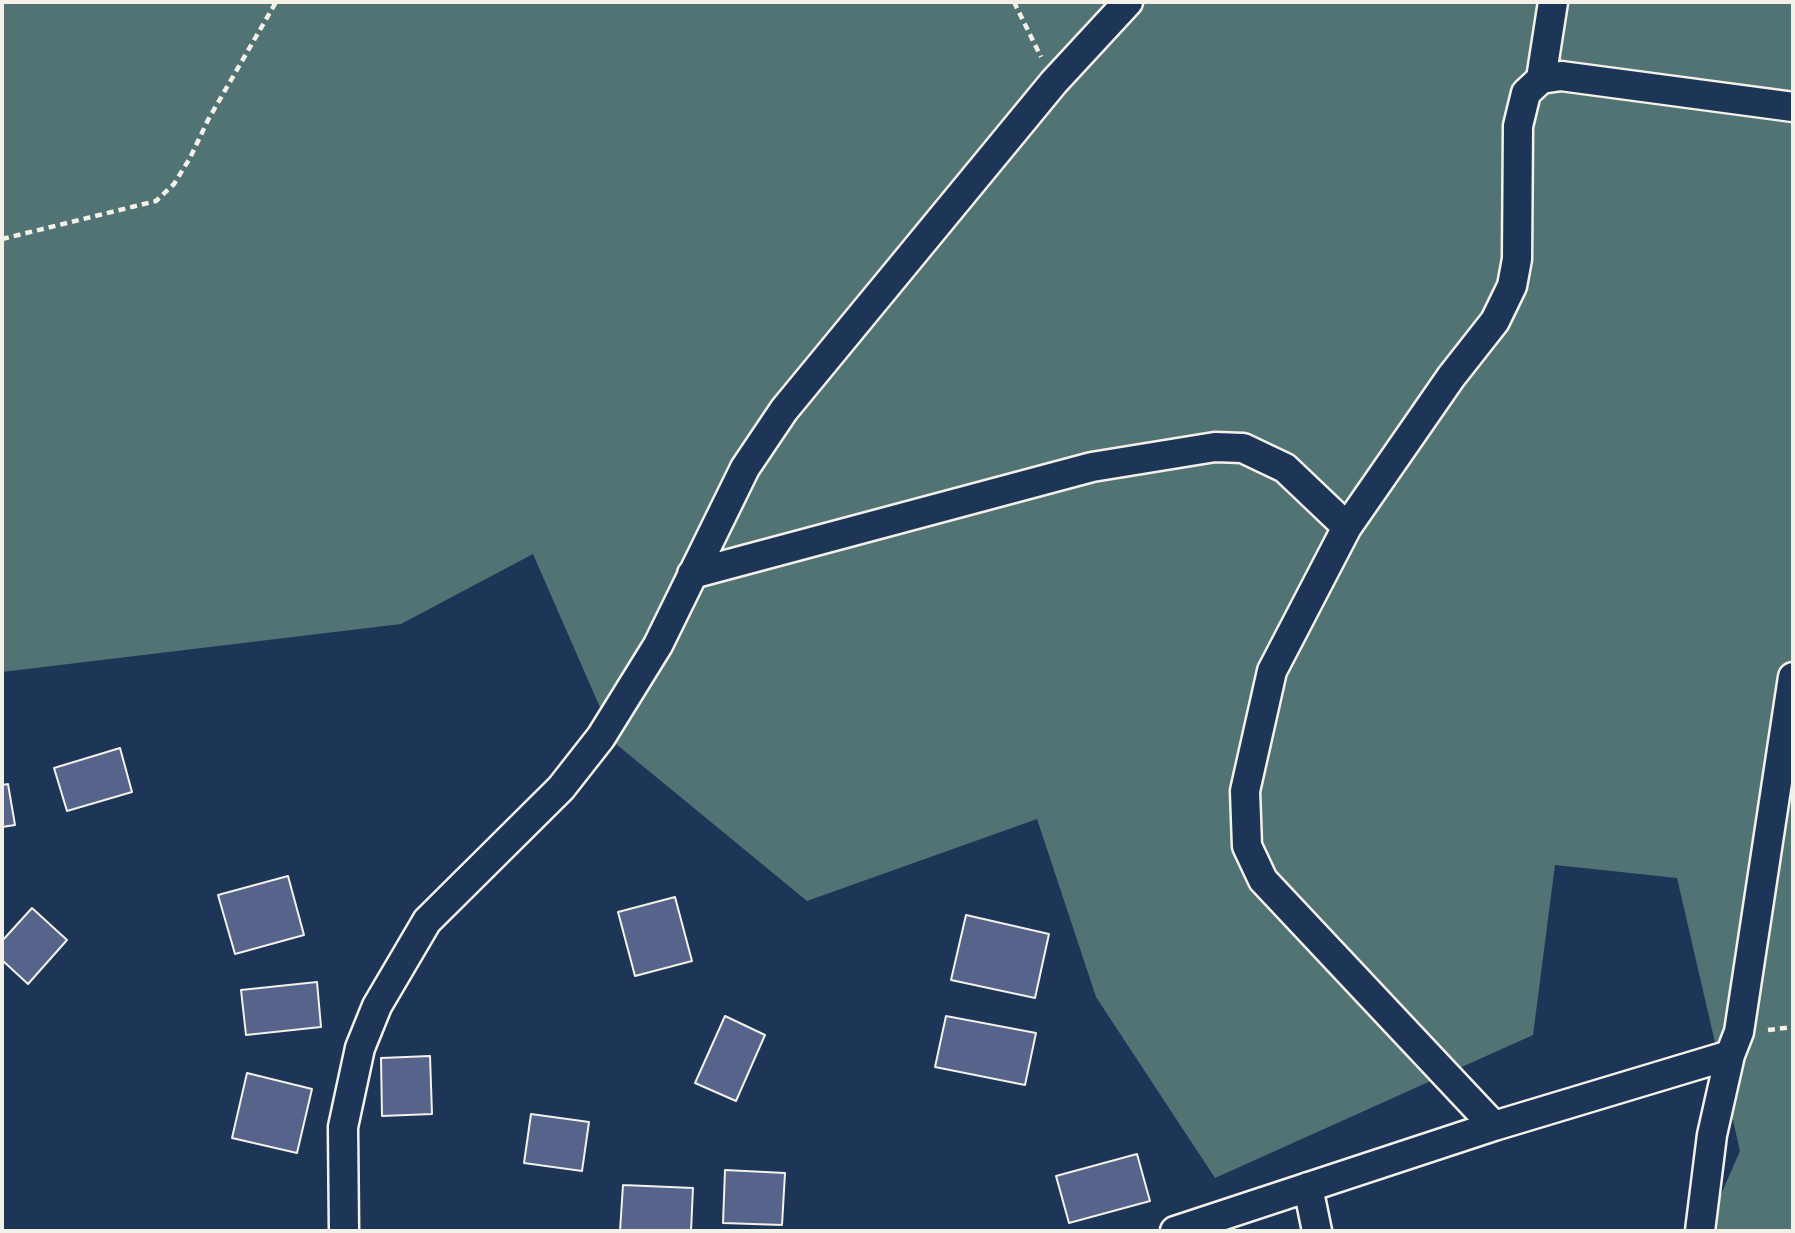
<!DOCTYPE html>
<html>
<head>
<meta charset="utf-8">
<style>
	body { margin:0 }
	#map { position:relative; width:1795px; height:1233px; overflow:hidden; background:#1d3557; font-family:Itim,sans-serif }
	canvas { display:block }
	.frame { position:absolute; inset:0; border:4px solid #f4f1e8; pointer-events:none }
</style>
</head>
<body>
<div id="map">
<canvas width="1795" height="1233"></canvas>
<div class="frame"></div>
</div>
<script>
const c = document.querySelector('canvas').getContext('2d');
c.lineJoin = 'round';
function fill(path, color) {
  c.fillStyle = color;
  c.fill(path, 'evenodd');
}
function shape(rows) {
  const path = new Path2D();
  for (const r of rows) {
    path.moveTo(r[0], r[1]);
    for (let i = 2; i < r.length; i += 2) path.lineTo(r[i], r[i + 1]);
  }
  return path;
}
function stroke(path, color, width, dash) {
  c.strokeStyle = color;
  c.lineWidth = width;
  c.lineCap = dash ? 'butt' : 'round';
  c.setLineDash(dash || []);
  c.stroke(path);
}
fill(shape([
	[2,2,1793,2,1793,1231,1705,1231,1740,1151,1677,878,1555,865,1533,1035,1215,1178,1096,997,1037,819,807,901,616,744,533,554,401,624,2,672]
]), '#527374');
const building = shape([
	[120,748,132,792,67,811,54,768,120,748],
	[8,784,15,825,2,827,2,785,8,784],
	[288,876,304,935,235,954,218,895,288,876],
	[675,897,692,961,635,976,618,912,675,897],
	[32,908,67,940,28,984,2,960,2,941,32,908],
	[966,915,1049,934,1035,998,951,980,966,915],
	[317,982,321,1027,246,1035,241,990,317,982],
	[725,1016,765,1035,736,1101,695,1083,725,1016],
	[946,1016,1036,1033,1025,1085,935,1067,946,1016],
	[430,1056,432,1114,382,1116,381,1058,430,1056],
	[247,1073,312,1089,297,1153,232,1138,247,1073],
	[531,1114,589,1122,582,1171,524,1163,531,1114],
	[1137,1154,1150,1201,1069,1223,1056,1176,1137,1154],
	[725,1170,785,1173,782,1225,723,1223,725,1170],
	[623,1185,693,1188,691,1231,620,1231,623,1185]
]);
fill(building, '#56648b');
stroke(building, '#f4f1e8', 2);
const street = shape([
	[1541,79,1553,2],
	[692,574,1092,467,1215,447,1243,448,1285,468,1347,527],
	[1494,1126,1263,880,1247,846,1245,791,1272,671,1347,527,1451,377,1495,321,1512,286,1517,259,1518,126,1526,93,1541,79,1561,76,1793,107],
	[1308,1187,1317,1231],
	[344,1231,343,1127,360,1048,377,1006,427,921,561,788,601,737,658,645,745,468,784,410,1054,82,1128,2],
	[1175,1231,1494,1126,1730,1055],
	[1700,1231,1712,1135,1730,1055,1739,1032,1793,677]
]);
stroke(street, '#f4f1e8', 33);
stroke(shape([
	[1014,2,1041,57],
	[2,239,156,201,174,184,190,158,208,120,276,2],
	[1768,1030,1793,1027]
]), '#f4f1e8', 4.5, [7, 5]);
stroke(street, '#1d3557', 28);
</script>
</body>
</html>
